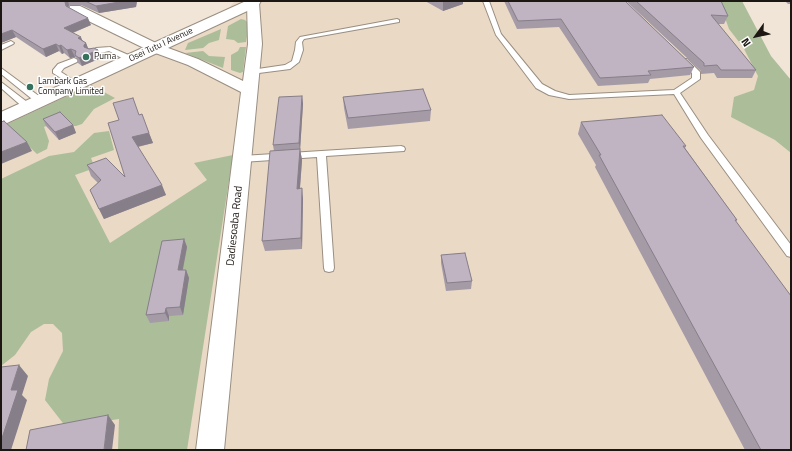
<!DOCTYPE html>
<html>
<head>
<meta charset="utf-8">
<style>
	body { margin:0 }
	#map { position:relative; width:792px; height:451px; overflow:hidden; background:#f1e5d7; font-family:"Titillium Web",sans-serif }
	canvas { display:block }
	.frame { position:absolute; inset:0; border:2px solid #1c1713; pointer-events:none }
	.north { position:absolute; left:736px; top:16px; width:40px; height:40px; -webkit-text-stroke:3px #fff; paint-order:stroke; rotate:237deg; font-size:11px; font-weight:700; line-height:16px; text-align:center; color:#1c1713 }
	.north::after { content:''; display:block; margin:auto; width:14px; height:18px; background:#1c1713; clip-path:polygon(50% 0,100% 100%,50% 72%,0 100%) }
</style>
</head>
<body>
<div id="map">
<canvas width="792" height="451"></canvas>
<div class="frame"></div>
<div class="north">N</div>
</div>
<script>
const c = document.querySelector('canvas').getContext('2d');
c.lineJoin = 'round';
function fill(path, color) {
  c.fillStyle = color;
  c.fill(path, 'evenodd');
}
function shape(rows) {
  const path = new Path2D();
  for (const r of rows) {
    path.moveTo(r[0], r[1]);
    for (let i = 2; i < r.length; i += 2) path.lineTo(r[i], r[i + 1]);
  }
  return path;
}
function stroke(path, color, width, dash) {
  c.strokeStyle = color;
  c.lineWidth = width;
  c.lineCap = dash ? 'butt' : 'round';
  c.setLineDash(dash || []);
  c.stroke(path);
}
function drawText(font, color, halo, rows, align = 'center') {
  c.font = font + ' "Titillium Web",sans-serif';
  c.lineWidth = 3;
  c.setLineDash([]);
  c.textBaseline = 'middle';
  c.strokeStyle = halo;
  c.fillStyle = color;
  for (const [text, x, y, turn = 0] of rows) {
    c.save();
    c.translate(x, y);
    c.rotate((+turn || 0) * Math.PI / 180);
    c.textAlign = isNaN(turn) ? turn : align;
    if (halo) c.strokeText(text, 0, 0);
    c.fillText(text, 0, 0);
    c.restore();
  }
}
fill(shape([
	[235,1,732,1,791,92,791,450,1,450,1,114,226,11]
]), '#ead9c5');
fill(shape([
	[719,1,742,1,771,56,791,80,791,153,775,140,731,117,734,97,754,90,758,76,743,47,729,29],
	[241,19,245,20,249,24,246,42,238,43,234,40,226,39,228,26],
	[221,29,219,40,209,43,203,48,185,50,188,43],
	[240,47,246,47,243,72,240,73,231,70,231,55,238,51],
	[203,51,209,56,225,57,223,68,185,53],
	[91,85,115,98,94,109,82,124,76,126,72,126,64,118,44,127,49,141,47,149,37,154,11,129,1,127],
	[109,131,114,150,91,158,95,168,75,175,110,243,207,180,194,163,233,155,187,450,118,450,119,419,66,427,45,400,49,379,63,351,62,333,53,324,44,324,31,332,15,355,1,366,1,179,49,156,74,152,94,133]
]), '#acbd9a');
const service = shape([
	[483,1,489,1,501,34,542,84,555,91,569,95,674,90,692,78,692,73,680,61,681,59,687,59,700,72,700,79,680,93,708,135,791,245,791,257,787,256,701,138,674,94,569,99,549,95,536,88,496,35,483,1],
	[397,19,399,20,399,22,304,39,302,42,303,50,299,62,290,69,251,74,247,72,251,70,285,65,292,61,295,50,296,42,300,37,397,19],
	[11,41,14,43,13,44,1,50,1,45,11,41],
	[110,47,133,57,134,59,133,61,127,61,109,51,92,55,88,53,96,48,110,47],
	[74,58,78,60,77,62,64,68,61,72,78,83,79,85,75,87,53,73,53,70,58,64,74,58],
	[1,68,43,99,43,103,37,103,1,74,1,68],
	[1,82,31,105,31,109,25,109,1,88,1,82],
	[401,146,404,147,405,149,404,151,326,156,334,268,333,271,329,272,325,271,324,268,317,157,242,162,238,159,242,156,401,146]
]);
const minor = shape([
	[248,1,258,1,259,3,262,44,224,450,196,450,241,92,188,65,150,51,70,12,69,9,70,6,80,6,160,45,198,59,243,81,248,44,247,3,248,1]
]);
const tertiary = shape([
	[246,1,261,1,258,6,7,123,1,124,1,112,246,1]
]);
stroke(service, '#998e81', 2);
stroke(minor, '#998e81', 2);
stroke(tertiary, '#998e81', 2);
fill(service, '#fff');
fill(minor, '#fff');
fill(tertiary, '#fff');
fill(shape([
	[1,1,137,1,136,7,99,13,81,5,69,5,68,7,91,25,73,33,86,43,88,48,98,50,101,58,82,66,78,63,76,57,75,57,70,58,64,53,62,54,59,51,46,57,16,37,1,43],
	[425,1,463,1,463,4,443,11],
	[504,1,625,1,694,67,690,75,650,79,648,83,598,86,559,27,517,29],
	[626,1,721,1,728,16,724,24,718,24,756,70,752,78,717,78,714,73,701,74,701,71],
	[785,1,791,1,791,4,788,4],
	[302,96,303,104,300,149,302,160,300,189,303,199,302,249,265,251,262,241,274,151,273,145],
	[343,97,431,110,430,121,348,129,344,108],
	[139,115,149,133,153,143,138,147,166,195,104,219,90,190,98,183,91,176,87,165,125,177],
	[43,119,73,125,76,133,59,140,46,126],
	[581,122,686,146,685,148,737,220,736,221,791,450,745,450,595,167,596,165,578,134],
	[184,239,187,247,183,270,186,270,189,278,183,315,169,316,169,321,150,323,146,315],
	[441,255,472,281,471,289,446,291,441,263]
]), '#a59ba7');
fill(shape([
	[65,1,68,1,69,5,68,9,65,2],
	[125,1,137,1,136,7,99,13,96,6],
	[443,1,463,1,463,4,443,11],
	[88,18,91,25,67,35,64,28],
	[12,30,16,37,1,43,1,34],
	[81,37,84,45,86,43,89,51,87,53,78,38],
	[56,44,59,51,46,57,43,49],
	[61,45,64,53,62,54,59,46],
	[71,49,75,57,70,58,67,50],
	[98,50,101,58,82,66,79,58],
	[302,96,303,104,300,151,299,143],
	[73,125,76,133,59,140,55,132],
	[149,133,153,143,136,147,132,137],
	[27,142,32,151,1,164,1,152],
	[300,149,302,160,299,199,297,189],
	[162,185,166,195,104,219,99,209],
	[302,188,303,199,302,249,301,238],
	[184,239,187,247,181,278,178,270],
	[186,270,189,278,183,315,180,307],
	[166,308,169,316,169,321,165,313],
	[19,365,28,376,22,395,27,400,11,450,1,450,1,441,11,390],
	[108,415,115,425,112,450,104,450]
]), '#867e88');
const building = shape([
	[1,1,65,1,65,2,66,6,88,18,64,28,81,37,78,38,86,43,84,45,84,47,89,49,94,48,98,50,79,58,75,55,76,51,71,49,67,50,61,45,59,46,56,44,43,49,12,30,1,34,1,1],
	[85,1,125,1,96,6,85,1],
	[508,1,625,1,694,67,648,71,651,75,600,78,561,19,518,21,508,1],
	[636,1,721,1,728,16,711,15,756,70,721,70,717,65,704,66,704,63,636,1],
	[423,89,431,110,348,118,343,97,423,89],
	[302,96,299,143,273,145,279,97,302,96],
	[133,98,139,115,142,114,149,133,132,137,162,185,99,209,90,190,101,180,87,165,106,158,125,177,108,123,119,120,113,103,133,98],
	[60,112,73,125,55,132,43,119,60,112],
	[662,115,686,146,683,146,737,220,735,220,791,296,791,450,761,450,599,155,601,155,581,122,662,115],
	[4,121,27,142,1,152,1,122,4,121],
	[300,149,297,189,302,188,301,238,262,241,270,151,300,149],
	[184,239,178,270,186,270,180,307,166,308,165,313,146,315,162,241,184,239],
	[465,253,472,281,447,283,441,255,465,253],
	[19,365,11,390,18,390,1,441,1,367,19,365],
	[108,415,104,450,26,450,30,430,108,415]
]);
fill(building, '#c0b4c2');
stroke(building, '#867e88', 1);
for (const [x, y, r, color] of [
	[86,57,4,"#34725d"],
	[30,87,4,"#34725d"]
]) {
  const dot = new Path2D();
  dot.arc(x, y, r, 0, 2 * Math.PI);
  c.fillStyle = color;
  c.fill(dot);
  stroke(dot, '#fff', 1.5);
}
drawText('9px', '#1c1713', '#fff', [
	["Osei Tutu I Avenue",161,45,-25]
]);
drawText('9px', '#1c1713', '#fff', [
	["Puma",94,57],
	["Lambark Gas",38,82],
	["Company Limited",38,92]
], 'left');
drawText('11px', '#1c1713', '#fff', [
	["Dadiesoaba Road",235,226,-84]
]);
</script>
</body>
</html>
